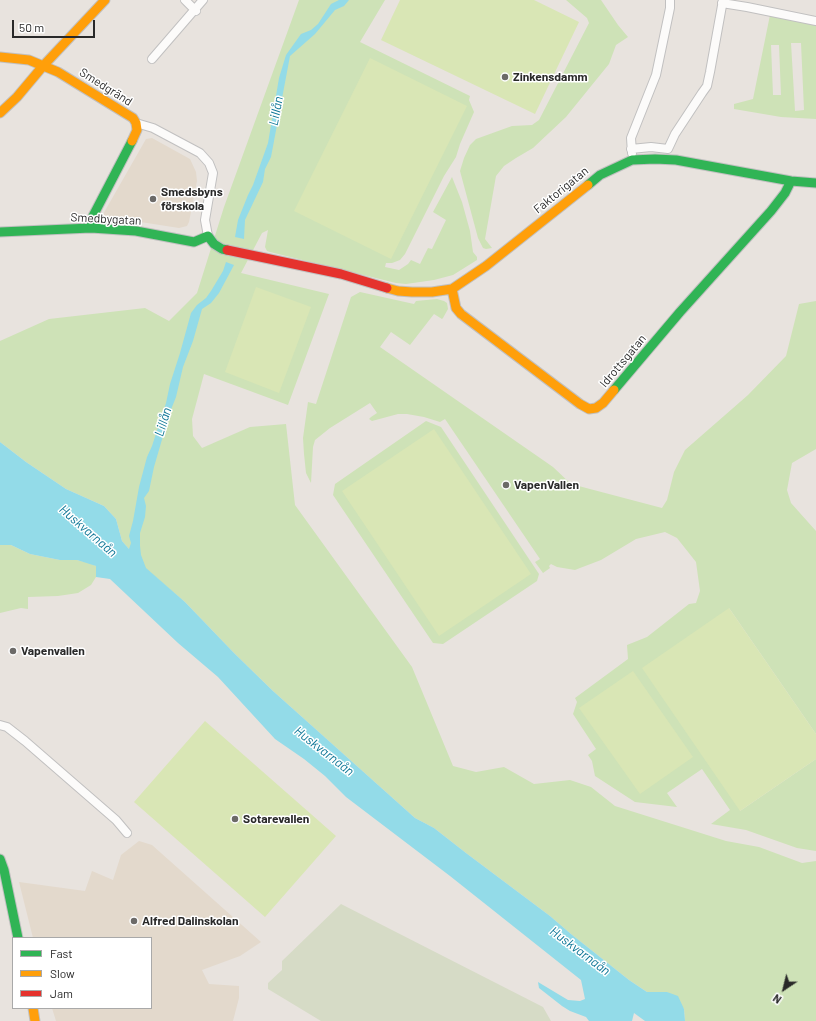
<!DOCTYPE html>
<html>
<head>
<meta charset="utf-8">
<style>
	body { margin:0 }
	#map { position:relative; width:816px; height:1021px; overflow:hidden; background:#e8e3de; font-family:Barlow,sans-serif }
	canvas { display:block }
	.legend { position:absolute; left:12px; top:937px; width:140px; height:72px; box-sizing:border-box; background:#fff; border:1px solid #a9a9a9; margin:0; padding:5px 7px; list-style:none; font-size:12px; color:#292929 }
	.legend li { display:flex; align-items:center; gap:8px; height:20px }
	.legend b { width:20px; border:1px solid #a9a9a9 }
	.north { position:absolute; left:764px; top:969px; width:40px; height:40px; -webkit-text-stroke:3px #fff; paint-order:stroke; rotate:215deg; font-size:11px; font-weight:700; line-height:16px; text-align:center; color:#292929 }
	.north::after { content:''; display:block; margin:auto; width:14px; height:18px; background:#292929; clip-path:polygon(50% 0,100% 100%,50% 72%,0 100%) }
	.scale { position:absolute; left:12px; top:20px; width:83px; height:18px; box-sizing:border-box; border:2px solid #292929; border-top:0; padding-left:5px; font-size:12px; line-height:14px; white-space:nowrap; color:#292929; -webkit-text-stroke:3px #fff; paint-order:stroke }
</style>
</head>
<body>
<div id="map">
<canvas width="816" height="1021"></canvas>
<ul class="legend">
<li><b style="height:5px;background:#30b455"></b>Fast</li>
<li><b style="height:5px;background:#ff9f0a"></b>Slow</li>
<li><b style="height:5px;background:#e5322d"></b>Jam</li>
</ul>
<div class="north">N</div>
<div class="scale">50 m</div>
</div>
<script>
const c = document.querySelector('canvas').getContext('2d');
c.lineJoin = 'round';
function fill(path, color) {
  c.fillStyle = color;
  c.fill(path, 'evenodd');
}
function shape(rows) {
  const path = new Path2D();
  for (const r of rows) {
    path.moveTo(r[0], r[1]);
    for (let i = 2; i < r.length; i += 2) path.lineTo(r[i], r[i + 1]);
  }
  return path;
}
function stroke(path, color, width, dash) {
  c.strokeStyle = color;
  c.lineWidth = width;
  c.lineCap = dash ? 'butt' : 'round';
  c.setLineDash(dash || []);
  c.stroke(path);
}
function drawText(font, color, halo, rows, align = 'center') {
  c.font = font + ' Barlow,sans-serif';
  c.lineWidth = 3;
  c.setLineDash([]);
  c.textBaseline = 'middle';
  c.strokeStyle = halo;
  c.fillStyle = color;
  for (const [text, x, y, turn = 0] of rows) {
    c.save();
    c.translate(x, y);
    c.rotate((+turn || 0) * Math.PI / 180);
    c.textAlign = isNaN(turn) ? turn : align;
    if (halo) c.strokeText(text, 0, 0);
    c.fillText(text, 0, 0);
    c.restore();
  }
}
fill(shape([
	[152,138,190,159,196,172,197,181,189,222,187,226,179,228,102,216,146,139],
	[139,841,152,845,261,942,240,956,202,970,209,984,239,986,239,998,233,1021,56,1021,52,1008,151,1008,151,938,33,938,19,882,85,891,92,871,113,880,121,855]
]), '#e3d9cc');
fill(shape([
	[299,0,385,0,360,42,470,96,469,100,474,112,460,144,456,157,444,176,405,254,400,260,392,263,386,263,385,267,399,270,408,264,411,260,420,264,428,248,432,249,446,220,433,212,452,177,462,202,470,231,473,252,477,257,477,260,453,275,434,280,406,284,396,283,270,252,267,251,265,247,268,230,262,233,241,273,329,294,288,405,204,374,192,419,193,436,202,448,250,427,286,424,295,505,412,667,453,766,476,772,504,767,534,784,570,780,591,787,615,806,726,841,759,847,802,863,816,861,816,1021,685,1021,684,1009,667,992,647,992,629,980,571,934,550,916,466,853,434,828,415,818,273,691,234,653,185,602,147,570,122,541,116,519,104,506,66,489,26,462,0,442,0,341,49,319,145,308,169,321,197,293,224,207],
	[566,0,601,0,618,25,628,37,616,45,609,64,566,117,533,148,516,158,504,166,496,176,485,239,492,248,486,249,483,248,478,238,460,171,464,158,470,145,476,139,512,126,532,125,539,120,589,23,587,18],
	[770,15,816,24,816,119,781,117,734,109,734,104,753,99],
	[791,43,801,43,804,110,795,111],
	[771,45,779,45,781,95,773,95],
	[360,292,414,304,416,301,437,299,444,301,447,303,448,309,443,318,442,319,434,314,410,345,391,332,380,347,553,467,571,484,662,508,667,500,674,472,685,450,748,395,786,356,799,304,816,301,816,449,792,463,787,490,791,503,816,531,816,734,729,608,740,811,816,759,816,851,797,848,746,830,711,824,730,810,702,769,667,793,677,807,635,802,595,776,592,761,588,755,596,749,573,714,577,702,575,698,628,659,627,645,647,637,689,604,696,603,700,591,696,562,677,538,665,532,636,539,601,560,580,568,575,570,557,567,551,564,549,566,550,568,543,573,535,562,540,559,445,419,440,422,424,417,407,414,398,414,372,421,369,419,371,417,377,413,370,403,330,428,315,440,313,447,311,483,306,473,304,454,303,438,308,402,316,404,351,297],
	[426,421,441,427,539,574,537,581,443,644,433,643,333,495,335,484],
	[0,545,11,545,30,554,60,560,77,560,89,563,96,566,96,577,91,585,78,593,58,596,28,597,28,609,21,608,0,613]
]), '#cee2b7');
fill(shape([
	[341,904,543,1007,551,1021,321,1021,268,989,268,983,282,970,282,961]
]), '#d6dbc6');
fill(shape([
	[400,0,534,0,579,22,535,114,381,40],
	[370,58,467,106,391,259,294,211],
	[256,287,311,307,279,393,225,372],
	[434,429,531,574,439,636,342,491],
	[729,608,816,734,816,759,740,811,642,668],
	[633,671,693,757,640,794,579,708],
	[205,721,336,836,265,917,134,802]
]), '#d9e6b5');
fill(shape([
	[339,0,349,0,344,6,335,10,315,34,290,56,271,157,265,169,263,182,245,220,244,239,235,237,238,220,248,195,253,185,268,143,279,78,286,55,301,34,311,30,318,24,331,4],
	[226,262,234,265,219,293,211,303,202,309,193,341,183,367,176,397,170,412,154,467,149,491,144,498,146,506,145,517,140,533,140,546,141,555,146,568,185,602,234,653,273,691,415,818,434,828,466,853,550,916,571,934,629,980,647,992,667,992,678,996,684,1009,685,1021,645,1021,634,1013,632,1021,589,1021,586,1017,570,1011,562,1006,539,988,538,982,568,1000,580,1001,585,999,581,980,450,876,346,797,325,776,304,759,275,739,218,677,178,643,110,579,96,577,96,566,77,560,60,560,30,554,11,545,0,545,0,442,26,462,66,489,104,506,116,519,122,541,129,549,131,543,129,536,133,521,139,487,147,457,152,446,166,403,170,384,180,353,191,313,197,305,206,298,211,291,223,271]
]), '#93dbe8');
const street = shape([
	[185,0,196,11],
	[722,3,747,7,816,21],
	[152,59,203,0],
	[136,123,153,128,200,153,209,163,213,173,205,220,208,236],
	[631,149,651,147,668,149,675,134,702,93,707,86,710,72,723,0],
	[632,153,631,138,656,75,670,8,670,0],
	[0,725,7,727,25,741,116,820,127,833]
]);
const fast = shape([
	[588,185,600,175,632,160,655,159,676,160,791,181,816,183],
	[91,228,93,216,132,141],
	[0,232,91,228,136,231,194,242,208,236,214,244,222,249,227,250],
	[614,390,680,312,771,211,785,193,791,181],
	[0,859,4,870,18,938]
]);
const slow = shape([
	[0,57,29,60,58,72,133,118,136,123,137,130,132,141],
	[0,113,17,97,43,66,105,0],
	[387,288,398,291,412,292,432,292,452,289,486,266,588,185],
	[452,289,456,308,461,314,580,404,589,409,596,408,603,403,614,390],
	[33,1008,35,1021]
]);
const jam = shape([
	[227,250,341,274,387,288]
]);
stroke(street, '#c1c0c0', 10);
stroke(fast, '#c1c0c0', 11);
stroke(slow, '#c1c0c0', 11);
stroke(jam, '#c1c0c0', 11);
stroke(street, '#fcfbfa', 8);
stroke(fast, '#30b455', 9);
stroke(slow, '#ff9f0a', 9);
stroke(jam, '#e5322d', 9);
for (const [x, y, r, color] of [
	[505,77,4,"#6c6a68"],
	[153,199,4,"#6c6a68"],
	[506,485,4,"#6c6a68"],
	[13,651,4,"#6c6a68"],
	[235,819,4,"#6c6a68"],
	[134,921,4,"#6c6a68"]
]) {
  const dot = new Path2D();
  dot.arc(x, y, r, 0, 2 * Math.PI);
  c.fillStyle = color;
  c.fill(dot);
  stroke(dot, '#fff', 1.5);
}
drawText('bold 12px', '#292929', '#fff', [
	["Zinkensdamm",513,77],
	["Smedsbyns",161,192],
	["förskola",161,206],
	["VapenVallen",514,485],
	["Vapenvallen",21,651],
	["Sotarevallen",243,819],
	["Alfred Dalinskolan",142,921]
], 'left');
drawText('12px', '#292929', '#fff', [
	["Smedgränd",106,87,32],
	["Faktorigatan",561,190,-39],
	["Smedbygatan",106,219,3],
	["Idrottsgatan",623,361,-50]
]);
drawText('italic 13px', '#0f7797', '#fff', [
	["Lillån",276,111,-79],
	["Lillån",163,422,-73],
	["Huskvarnaån",88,531,41],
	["Huskvarnaån",324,751,38],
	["Huskvarnaån",580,951,37]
]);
</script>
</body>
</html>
